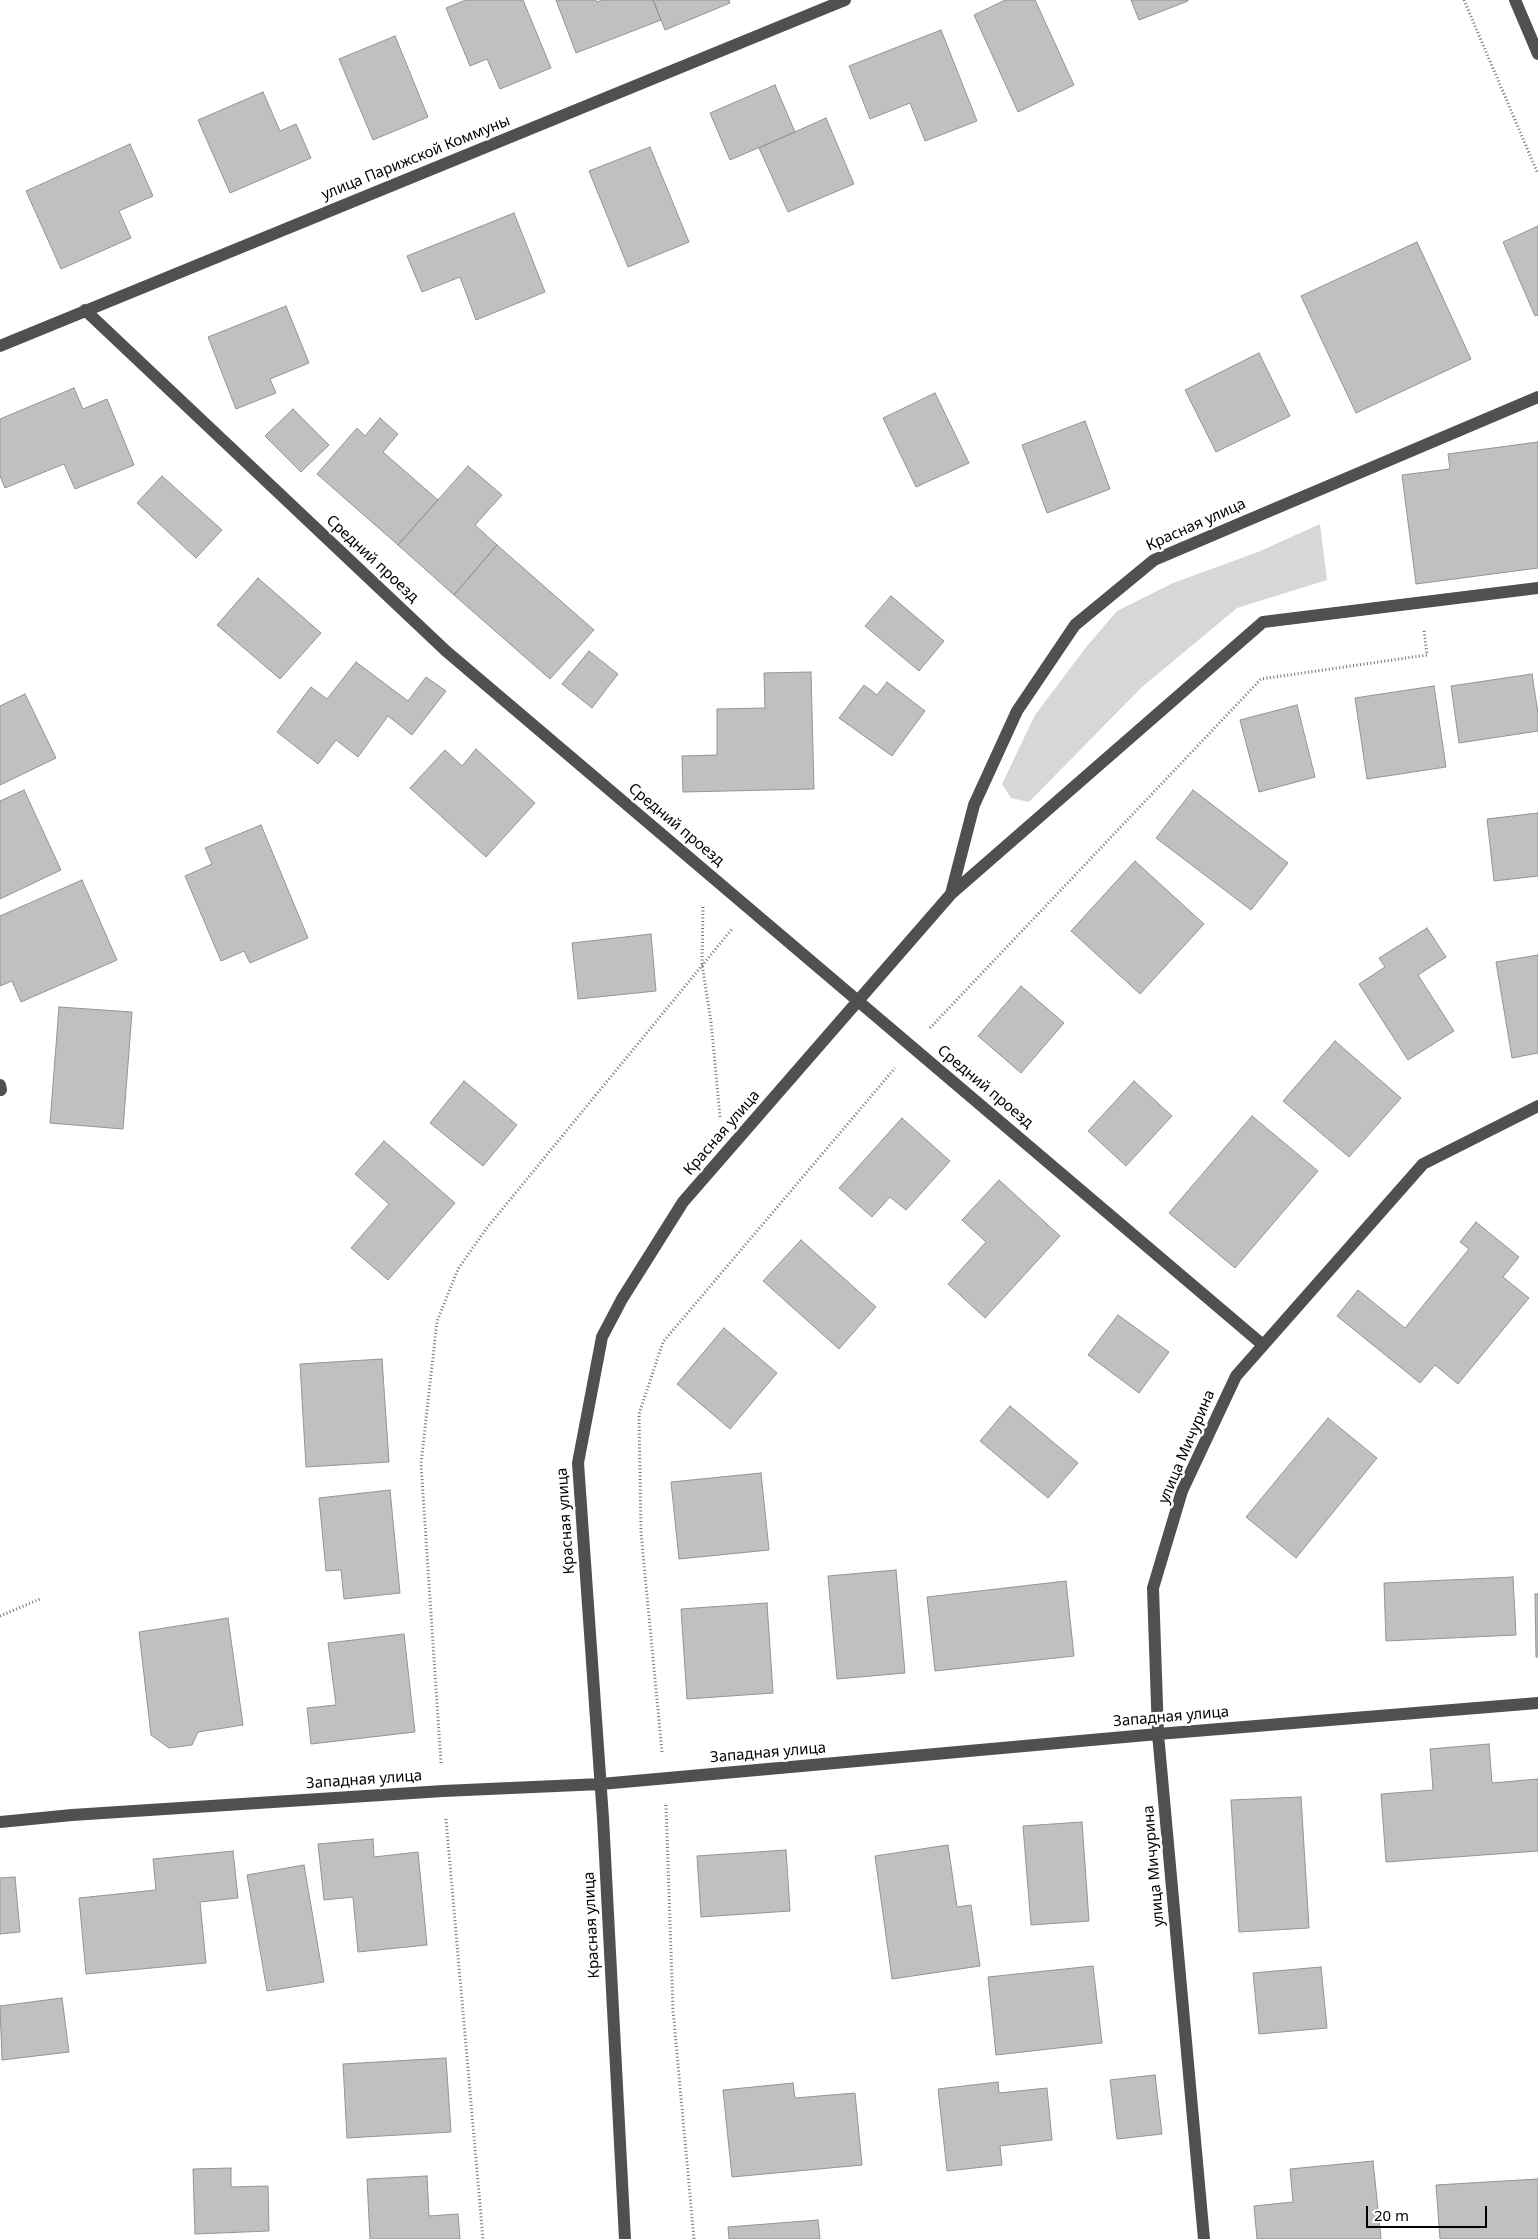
<!DOCTYPE html>
<html>
<head>
<meta charset="utf-8">
<style>
	body { margin:0 }
	#map { position:relative; width:1538px; height:2239px; overflow:hidden; background:#fff; font-family:"Noto Sans",sans-serif }
	canvas { display:block }
	.scale { position:absolute; left:1366px; top:2206px; width:121px; height:22px; box-sizing:border-box; border:2px solid #000; border-top:0; padding-left:6px; font-size:15px; line-height:18px; white-space:nowrap; color:#000; -webkit-text-stroke:4px #fff; paint-order:stroke }
</style>
</head>
<body>
<div id="map">
<canvas width="1538" height="2239"></canvas>
<div class="scale">20 m</div>
</div>
<script>
const c = document.querySelector('canvas').getContext('2d');
c.lineJoin = 'round';
function fill(path, color) {
  c.fillStyle = color;
  c.fill(path, 'evenodd');
}
function shape(rows) {
  const path = new Path2D();
  for (const r of rows) {
    path.moveTo(r[0], r[1]);
    for (let i = 2; i < r.length; i += 2) path.lineTo(r[i], r[i + 1]);
  }
  return path;
}
function stroke(path, color, width, dash) {
  c.strokeStyle = color;
  c.lineWidth = width;
  c.lineCap = dash ? 'butt' : 'round';
  c.setLineDash(dash || []);
  c.stroke(path);
}
function drawText(font, color, halo, rows, align = 'center') {
  c.font = font + ' "Noto Sans",sans-serif';
  c.lineWidth = 5;
  c.setLineDash([]);
  c.textBaseline = 'middle';
  c.strokeStyle = halo;
  c.fillStyle = color;
  for (const [text, x, y, turn = 0] of rows) {
    c.save();
    c.translate(x, y);
    c.rotate((+turn || 0) * Math.PI / 180);
    c.textAlign = isNaN(turn) ? turn : align;
    if (halo) c.strokeText(text, 0, 0);
    c.fillText(text, 0, 0);
    c.restore();
  }
}
fill(shape([
	[1320,524,1327,580,1237,608,1142,687,1029,802,1011,798,1002,784,1035,715,1087,646,1117,611,1173,583,1258,552]
]), '#d7d7d7');
const building = shape([
	[466,0,523,0,551,68,500,89,487,59,470,66,446,8,466,0],
	[556,0,596,0,597,2,602,0,653,0,661,20,576,53,556,0],
	[653,0,729,0,730,3,665,30,653,0],
	[1005,0,1035,0,1074,85,1018,112,974,15,1005,0],
	[1131,0,1188,0,1188,1,1139,20,1131,0],
	[941,30,977,121,925,141,910,103,870,119,849,66,941,30],
	[395,36,428,117,373,140,339,59,395,36],
	[775,85,795,132,730,160,710,113,775,85],
	[263,92,280,131,296,124,311,158,230,193,198,120,263,92],
	[826,118,854,184,788,212,759,148,826,118],
	[130,144,153,196,119,211,131,238,61,269,26,191,130,144],
	[650,147,689,242,628,267,589,171,650,147],
	[514,213,545,292,476,320,460,277,422,292,407,256,514,213],
	[1538,226,1538,315,1535,316,1503,242,1538,226],
	[1417,242,1471,359,1356,413,1301,296,1417,242],
	[286,306,309,363,270,379,276,393,236,409,208,337,286,306],
	[1259,353,1290,416,1216,452,1185,390,1259,353],
	[74,388,83,409,107,399,134,465,75,489,64,464,5,488,0,476,0,419,74,388],
	[935,393,969,463,916,487,883,418,935,393],
	[293,409,329,445,301,472,265,436,293,409],
	[380,418,398,434,383,452,438,500,398,545,317,474,357,428,365,436,380,418],
	[1085,421,1110,489,1047,513,1022,445,1085,421],
	[1538,442,1538,568,1416,584,1402,475,1450,469,1448,454,1538,442],
	[468,466,502,495,475,525,497,545,454,595,398,545,468,466],
	[162,476,222,530,196,558,137,503,162,476],
	[497,545,594,630,550,679,454,595,497,545],
	[258,578,321,633,280,679,217,625,258,578],
	[891,596,944,641,919,671,865,626,891,596],
	[589,651,618,674,592,708,562,684,589,651],
	[356,662,408,701,426,677,446,691,412,735,388,716,358,757,336,740,318,764,277,732,311,687,327,699,356,662],
	[811,672,814,789,683,792,682,756,717,755,717,709,765,708,764,673,811,672],
	[1532,674,1538,713,1538,731,1459,743,1451,686,1532,674],
	[887,682,925,711,892,756,839,718,864,685,877,695,887,682],
	[1434,686,1446,767,1367,779,1355,698,1434,686],
	[25,694,56,758,0,785,0,706,25,694],
	[1297,705,1315,777,1259,792,1240,720,1297,705],
	[476,749,535,803,486,857,410,788,445,750,462,766,476,749],
	[24,790,61,870,0,899,0,801,24,790],
	[1193,790,1288,863,1251,910,1156,838,1193,790],
	[1538,813,1538,876,1494,881,1487,819,1538,813],
	[261,825,308,938,250,963,244,951,221,961,185,876,212,864,205,848,261,825],
	[1135,861,1204,924,1140,994,1071,931,1135,861],
	[82,880,117,960,21,1002,12,981,0,986,0,916,82,880],
	[1427,928,1446,957,1418,975,1454,1031,1408,1060,1359,984,1385,967,1379,958,1427,928],
	[651,934,656,991,578,999,572,943,651,934],
	[1538,955,1538,1053,1512,1058,1496,962,1538,955],
	[1021,986,1064,1023,1021,1073,978,1036,1021,986],
	[59,1007,132,1012,123,1129,50,1123,59,1007],
	[1335,1041,1401,1098,1349,1157,1283,1101,1335,1041],
	[464,1081,517,1125,483,1166,430,1123,464,1081],
	[1134,1081,1172,1116,1126,1166,1088,1131,1134,1081],
	[1252,1116,1318,1171,1235,1268,1169,1213,1252,1116],
	[902,1118,950,1161,906,1210,890,1197,872,1217,839,1188,902,1118],
	[384,1141,455,1203,388,1280,351,1248,389,1204,355,1174,384,1141],
	[999,1180,1060,1236,985,1318,948,1284,986,1242,962,1220,999,1180],
	[1476,1222,1519,1257,1503,1277,1529,1298,1458,1384,1435,1365,1420,1383,1337,1316,1358,1290,1405,1328,1469,1249,1460,1242,1476,1222],
	[801,1240,876,1307,839,1349,763,1281,801,1240],
	[1118,1315,1169,1352,1139,1393,1088,1355,1118,1315],
	[724,1328,777,1373,730,1429,677,1384,724,1328],
	[382,1359,389,1462,306,1467,300,1364,382,1359],
	[1010,1406,1078,1463,1048,1498,980,1441,1010,1406],
	[1328,1418,1377,1458,1296,1558,1246,1517,1328,1418],
	[761,1473,769,1550,679,1559,671,1482,761,1473],
	[390,1490,400,1593,344,1599,341,1570,326,1571,319,1498,390,1490],
	[896,1570,905,1673,837,1679,828,1576,896,1570],
	[1513,1577,1516,1635,1386,1641,1384,1583,1513,1577],
	[1066,1581,1074,1656,935,1671,927,1597,1066,1581],
	[1535,1594,1538,1594,1538,1657,1536,1657,1535,1594],
	[767,1603,773,1693,687,1699,681,1609,767,1603],
	[228,1618,243,1725,198,1732,192,1745,169,1748,151,1735,139,1632,228,1618],
	[404,1634,415,1732,311,1744,307,1708,336,1705,328,1643,404,1634],
	[1489,1744,1492,1783,1538,1779,1538,1851,1386,1862,1381,1794,1433,1790,1430,1749,1489,1744],
	[1301,1797,1309,1928,1239,1932,1231,1800,1301,1797],
	[1082,1822,1089,1921,1031,1925,1023,1826,1082,1822],
	[373,1839,374,1857,418,1852,427,1945,358,1952,353,1897,324,1900,318,1844,373,1839],
	[948,1845,957,1907,971,1905,980,1966,892,1979,875,1856,948,1845],
	[786,1850,790,1911,701,1917,697,1856,786,1850],
	[233,1851,238,1898,200,1902,206,1963,86,1974,79,1898,156,1890,153,1859,233,1851],
	[304,1865,324,1982,267,1991,247,1875,304,1865],
	[15,1877,20,1932,0,1934,0,1878,15,1877],
	[1093,1966,1102,2043,996,2055,988,1977,1093,1966],
	[1321,1967,1327,2028,1259,2034,1253,1973,1321,1967],
	[62,1998,69,2052,2,2060,0,2006,62,1998],
	[446,2058,451,2132,347,2138,343,2064,446,2058],
	[1155,2075,1162,2134,1117,2139,1110,2080,1155,2075],
	[998,2082,999,2093,1047,2088,1052,2140,1000,2146,1002,2165,947,2171,938,2089,998,2082],
	[793,2083,795,2098,855,2093,862,2165,732,2177,723,2090,793,2083],
	[1373,2161,1381,2239,1257,2239,1254,2206,1293,2202,1290,2169,1373,2161],
	[231,2168,231,2187,268,2186,269,2231,195,2234,193,2169,231,2168],
	[427,2176,429,2216,458,2214,460,2239,370,2239,367,2179,427,2176],
	[1538,2179,1538,2239,1440,2239,1436,2185,1538,2179],
	[818,2220,820,2239,729,2239,728,2227,818,2220]
]);
fill(building, '#c0c0c0');
stroke(building, '#949494', 1);
stroke(shape([
	[1464,0,1538,174],
	[703,907,702,964,711,1022,720,1117],
	[930,1028,1261,679,1427,655,1424,630],
	[0,1616,40,1599],
	[662,1752,641,1533,639,1414,663,1342,895,1068],
	[441,1763,421,1464,437,1321,458,1269,486,1229,732,929],
	[666,1805,673,2010,694,2239],
	[446,1819,483,2239]
]), '#727272', 3, [1, 2.5]);
stroke(shape([
	[1515,0,1538,54],
	[85,310,446,651,1263,1345],
	[0,346,845,0],
	[951,894,1263,622,1538,588],
	[0,1085,1,1090],
	[0,1822,72,1815,443,1791,601,1784,1158,1734,1538,1703],
	[625,2239,603,1818,578,1463,602,1337,622,1299,683,1202,951,894,974,805,1017,711,1075,625,1154,560,1538,397],
	[1204,2239,1158,1734,1153,1588,1182,1491,1236,1376,1423,1164,1538,1106]
]), '#505050', 12);
drawText('15px', '#000', '#fff', [
	["улица Парижской Коммуны",416,158,-22],
	["Красная улица",1196,525,-24],
	["Средний проезд",372,559,43],
	["Средний проезд",676,825,40],
	["Средний проезд",985,1087,40],
	["Красная улица",722,1133,-49],
	["улица Мичурина",1187,1447,-67],
	["Красная улица",566,1521,-94],
	["Западная улица",1171,1717,-5],
	["Западная улица",768,1753,-5],
	["Западная улица",364,1780,-4],
	["улица Мичурина",1154,1866,-95],
	["Красная улица",592,1925,-93]
]);
</script>
</body>
</html>
